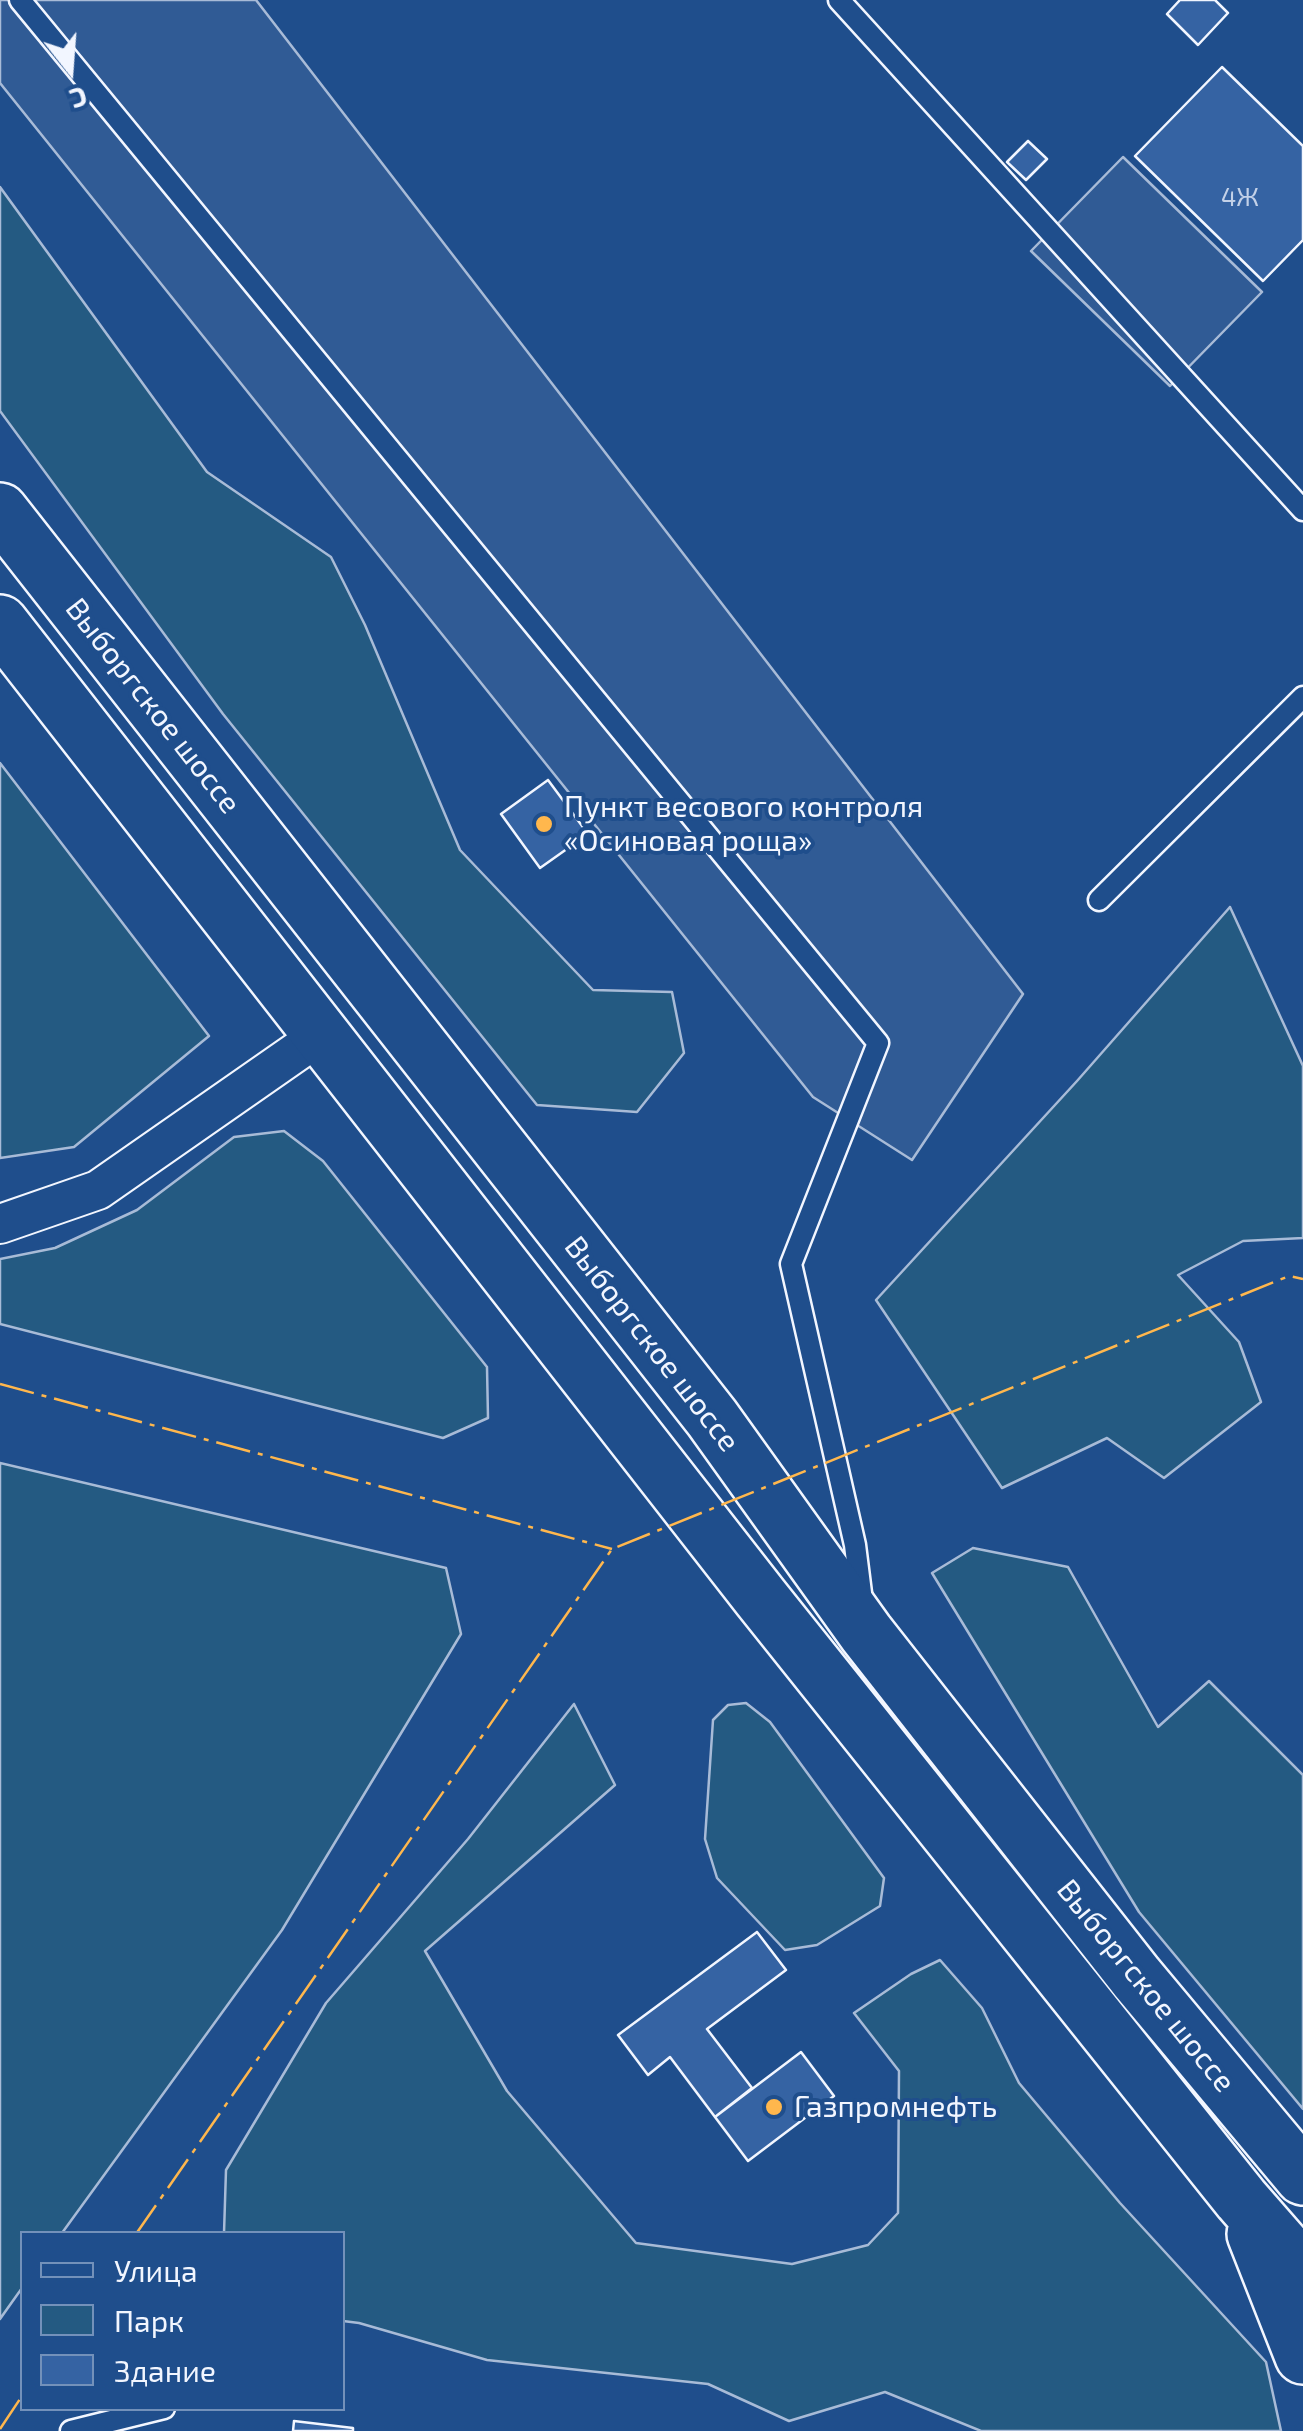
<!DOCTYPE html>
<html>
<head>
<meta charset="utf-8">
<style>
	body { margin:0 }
	#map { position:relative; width:1303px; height:2431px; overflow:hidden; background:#1f4e8c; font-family:"Exo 2",sans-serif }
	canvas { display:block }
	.legend { position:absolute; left:20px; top:2231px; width:325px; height:180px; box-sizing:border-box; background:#1f4e8c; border:2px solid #7391ba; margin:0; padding:12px 18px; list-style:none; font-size:30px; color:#f2f6ff }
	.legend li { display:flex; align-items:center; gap:20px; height:50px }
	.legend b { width:50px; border:2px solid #7391ba }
	.north { position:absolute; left:20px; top:20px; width:100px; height:100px; -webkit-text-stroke:8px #1f4e8c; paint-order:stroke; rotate:163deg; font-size:28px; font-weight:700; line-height:40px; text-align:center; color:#f2f6ff }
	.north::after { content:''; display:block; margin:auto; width:35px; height:45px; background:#f2f6ff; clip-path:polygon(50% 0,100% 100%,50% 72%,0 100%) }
</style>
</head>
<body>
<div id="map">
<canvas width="1303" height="2431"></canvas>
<ul class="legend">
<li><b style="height:12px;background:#1f4e8c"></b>Улица</li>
<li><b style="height:28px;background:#245a82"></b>Парк</li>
<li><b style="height:28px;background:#3563a3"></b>Здание</li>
</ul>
<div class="north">С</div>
</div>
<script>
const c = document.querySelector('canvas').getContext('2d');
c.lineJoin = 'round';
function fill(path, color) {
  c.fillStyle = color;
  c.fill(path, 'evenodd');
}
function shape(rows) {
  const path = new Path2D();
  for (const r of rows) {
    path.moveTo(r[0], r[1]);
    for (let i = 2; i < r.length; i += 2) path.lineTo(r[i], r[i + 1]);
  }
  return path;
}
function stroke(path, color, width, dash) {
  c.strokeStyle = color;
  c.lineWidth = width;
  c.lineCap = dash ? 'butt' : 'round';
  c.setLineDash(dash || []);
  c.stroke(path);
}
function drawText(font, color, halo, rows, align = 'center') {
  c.font = font + ' "Exo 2",sans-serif';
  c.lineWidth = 8;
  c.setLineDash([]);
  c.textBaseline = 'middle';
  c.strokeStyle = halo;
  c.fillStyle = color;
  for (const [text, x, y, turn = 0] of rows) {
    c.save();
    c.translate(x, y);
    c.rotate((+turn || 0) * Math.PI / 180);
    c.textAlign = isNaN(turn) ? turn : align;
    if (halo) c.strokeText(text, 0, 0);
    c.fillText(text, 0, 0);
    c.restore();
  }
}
const green = shape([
	[0,187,207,472,331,557,365,625,460,850,593,990,672,992,684,1053,637,1112,537,1105,223,714,0,411,0,187],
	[0,763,209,1036,74,1147,0,1158,0,763],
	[1230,907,1303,1066,1303,1238,1243,1241,1178,1275,1239,1342,1261,1402,1164,1478,1107,1438,1002,1488,876,1300,1077,1081,1230,907],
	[284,1131,323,1161,487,1367,488,1418,443,1438,0,1324,0,1259,55,1248,137,1210,234,1137,284,1131],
	[0,1463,446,1568,461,1634,282,1930,62,2233,22,2234,22,2288,0,2319,0,1463],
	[973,1548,1068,1567,1158,1727,1209,1681,1303,1775,1303,2109,1139,1912,932,1573,973,1548],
	[746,1703,770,1722,884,1878,880,1906,817,1945,785,1950,717,1878,705,1839,713,1720,728,1705,746,1703],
	[574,1704,615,1785,425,1951,507,2091,636,2243,792,2264,868,2245,898,2213,899,2071,854,2013,911,1974,940,1960,982,2008,1019,2083,1120,2203,1266,2362,1281,2431,981,2431,885,2392,789,2421,708,2384,487,2360,359,2323,343,2321,342,2234,224,2233,226,2170,326,2003,468,1839,574,1704]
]);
fill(green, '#245a82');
stroke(green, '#a8bbd7', 2.5);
const parking = shape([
	[0,0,256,0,1023,994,912,1160,813,1097,0,83,0,0],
	[1123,157,1262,292,1170,386,1031,251,1123,157]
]);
fill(parking, '#305b95');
stroke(parking, '#a8bbd7', 2.5);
const building = shape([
	[1180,0,1215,0,1228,13,1198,45,1167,14,1180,0],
	[1222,67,1303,146,1303,240,1263,281,1135,156,1222,67],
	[1028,141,1047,159,1026,180,1007,162,1028,141],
	[548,780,588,834,540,868,501,814,548,780],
	[757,1932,786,1970,707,2029,752,2088,715,2117,670,2057,648,2075,618,2035,757,1932],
	[801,2052,834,2096,748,2161,715,2117,801,2052],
	[294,2421,353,2428,353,2431,293,2431,294,2421]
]);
fill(building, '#3563a3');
stroke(building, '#f2f6ff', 2.5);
const service = shape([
	[20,0,878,1043,791,1264,855,1545,862,1601],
	[839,0,1303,510],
	[1099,900,1303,697],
	[71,2431,164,2408]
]);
const minor = shape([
	[0,1224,98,1190,322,1034]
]);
const primary = shape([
	[0,511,712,1418,866,1633,1136,1977,1303,2177],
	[0,623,761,1598,1241,2199,1303,2270],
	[1255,2234,1303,2356]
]);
stroke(service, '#f2f6ff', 25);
stroke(minor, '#f2f6ff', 42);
stroke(primary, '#f2f6ff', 60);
stroke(service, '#1f4e8c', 20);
stroke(minor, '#1f4e8c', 38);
stroke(primary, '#1f4e8c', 55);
stroke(shape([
	[0,1384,612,1549],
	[136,2234,612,1549,1289,1276,1303,1279],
	[0,2429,22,2396]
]), '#ffb74d', 2.5, [35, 8, 5, 8]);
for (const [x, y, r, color] of [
	[544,824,10,"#ffb74d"],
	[774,2107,10,"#ffb74d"]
]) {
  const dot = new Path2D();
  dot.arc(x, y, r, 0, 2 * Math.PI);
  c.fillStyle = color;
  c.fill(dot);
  stroke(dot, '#1f4e8c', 4);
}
drawText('25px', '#c3d1e8', null, [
	["4Ж",1240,198]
]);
drawText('30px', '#f2f6ff', '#1f4e8c', [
	["Выборгское шоссе",153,706,52],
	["Выборгское шоссе",652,1344,52],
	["Выборгское шоссе",1146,1986,51]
]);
drawText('30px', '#f2f6ff', '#1f4e8c', [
	["Пункт весового контроля",564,807],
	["«Осиновая роща»",564,841],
	["Газпромнефть",794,2107]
], 'left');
</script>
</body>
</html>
